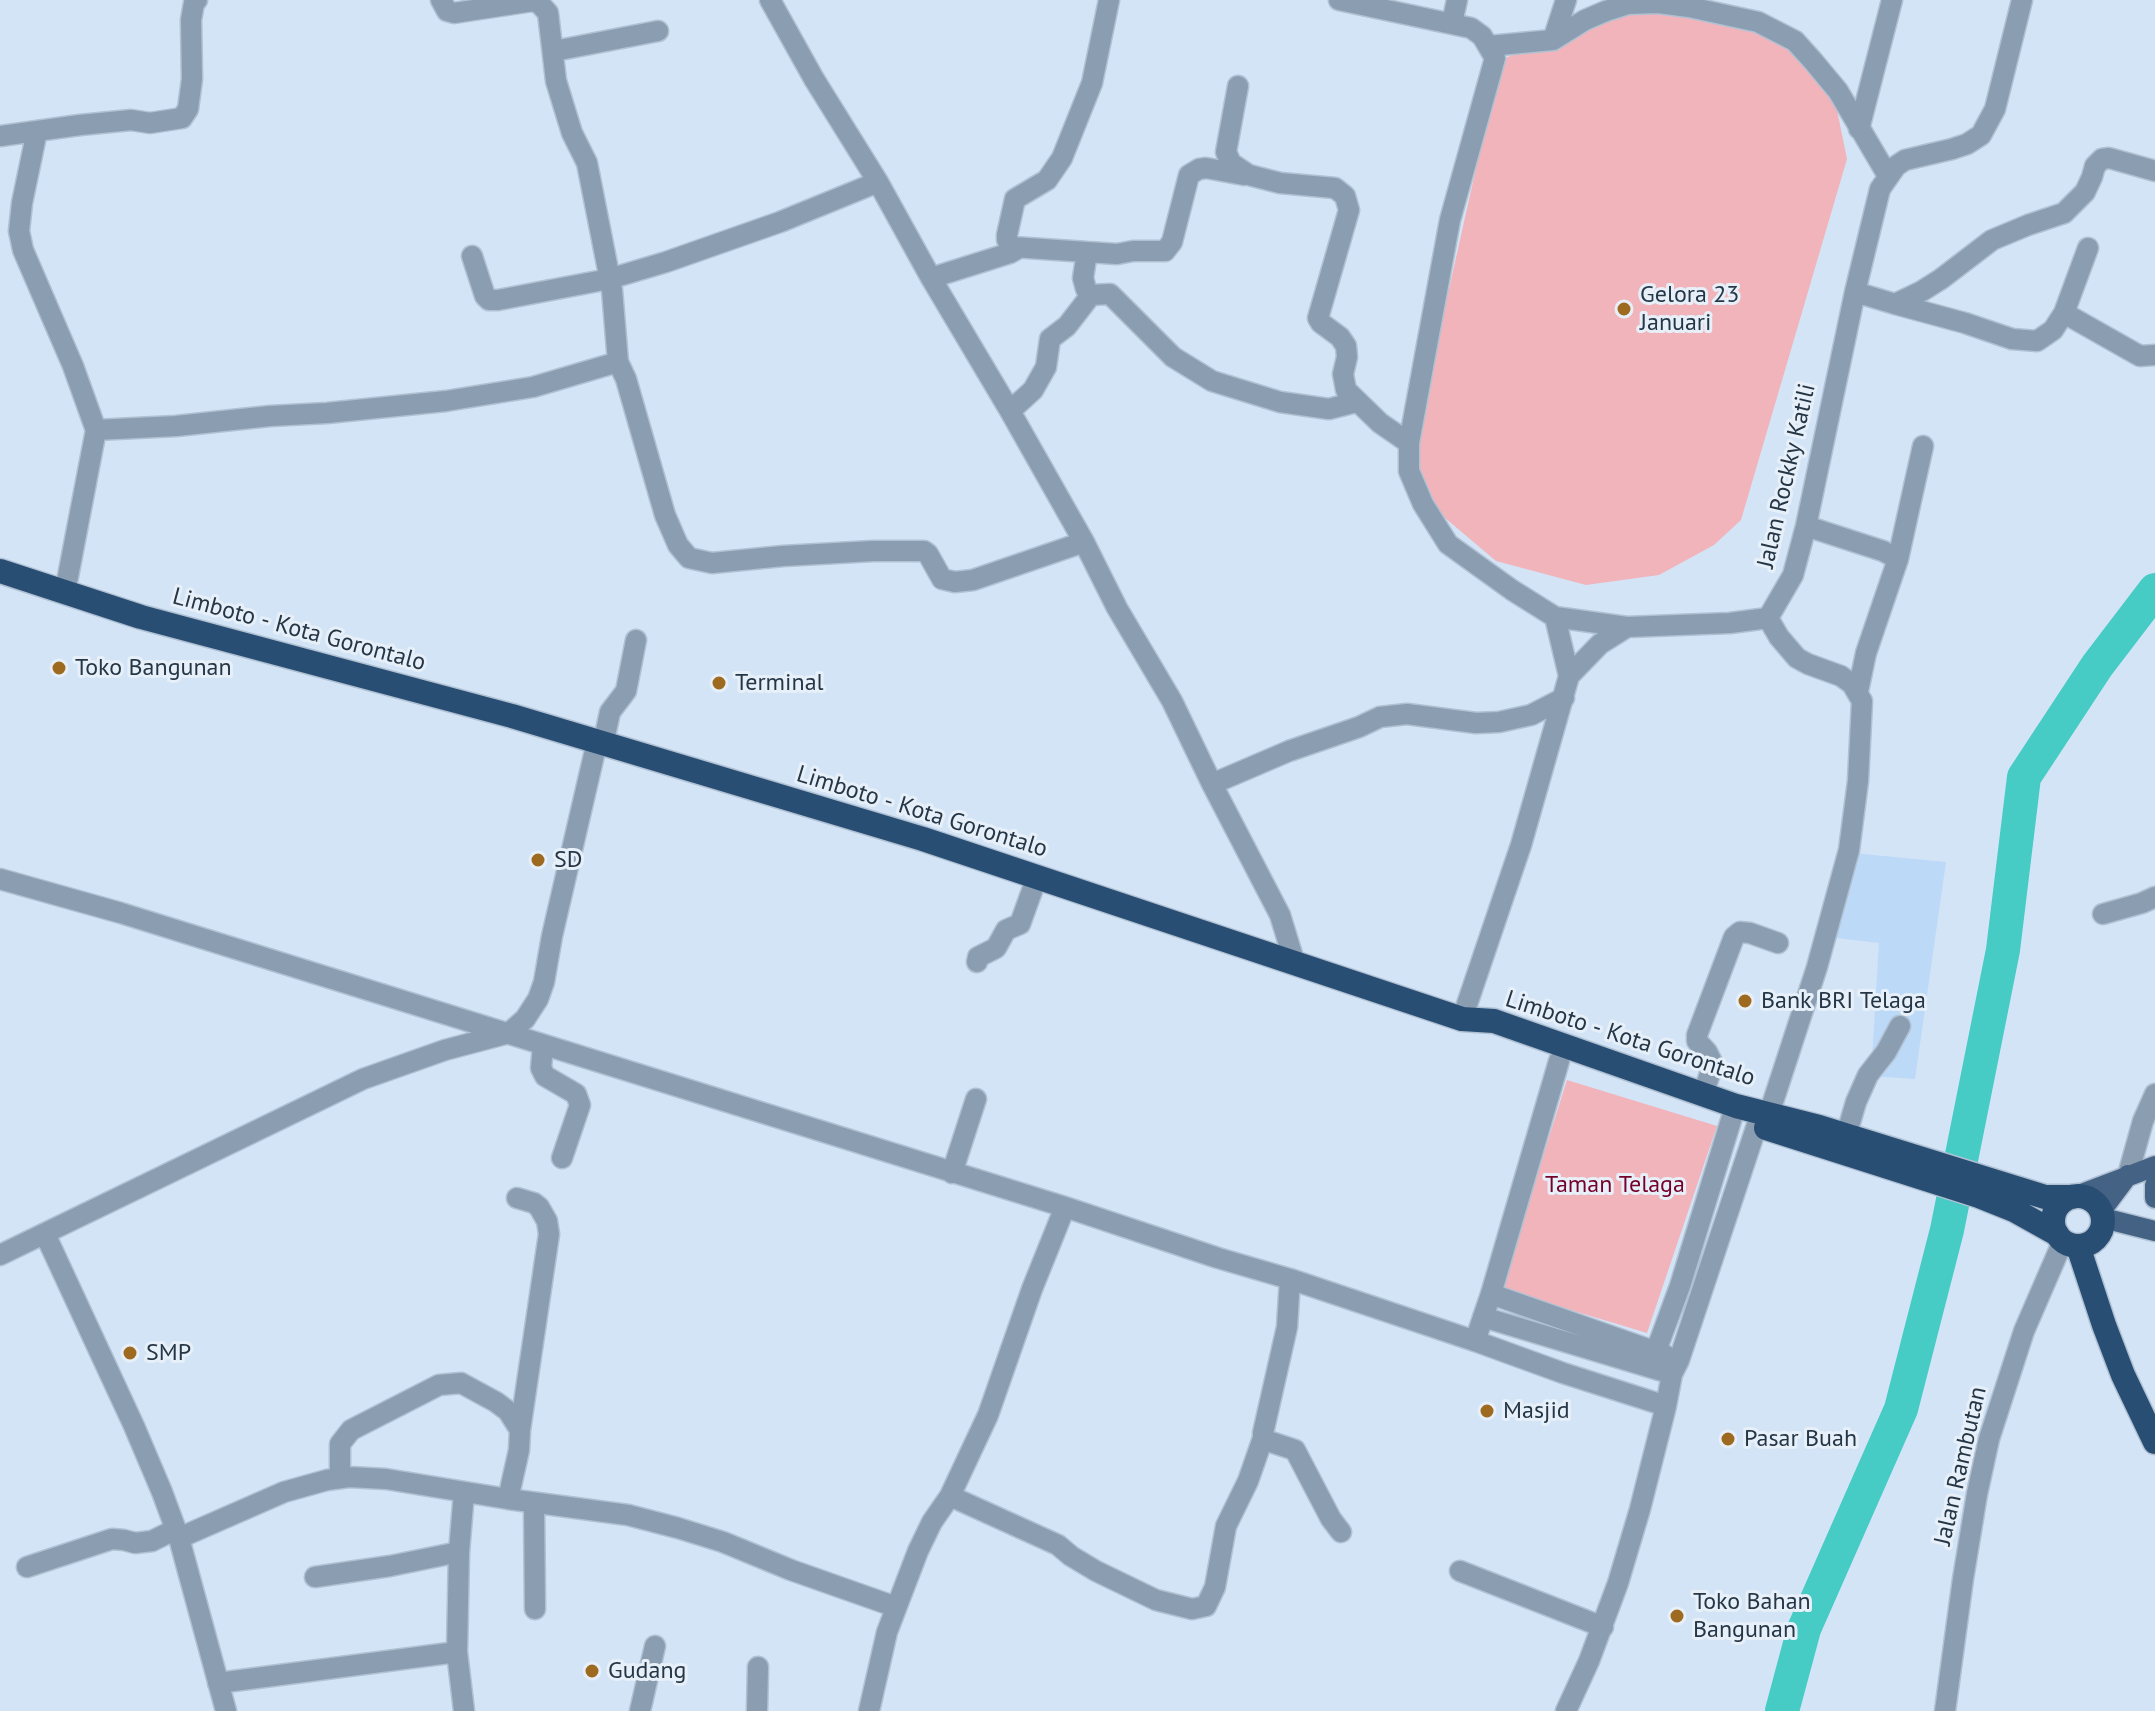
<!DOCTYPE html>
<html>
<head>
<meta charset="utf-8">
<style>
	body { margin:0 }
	canvas { display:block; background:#d3e4f6 }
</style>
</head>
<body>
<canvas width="2155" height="1711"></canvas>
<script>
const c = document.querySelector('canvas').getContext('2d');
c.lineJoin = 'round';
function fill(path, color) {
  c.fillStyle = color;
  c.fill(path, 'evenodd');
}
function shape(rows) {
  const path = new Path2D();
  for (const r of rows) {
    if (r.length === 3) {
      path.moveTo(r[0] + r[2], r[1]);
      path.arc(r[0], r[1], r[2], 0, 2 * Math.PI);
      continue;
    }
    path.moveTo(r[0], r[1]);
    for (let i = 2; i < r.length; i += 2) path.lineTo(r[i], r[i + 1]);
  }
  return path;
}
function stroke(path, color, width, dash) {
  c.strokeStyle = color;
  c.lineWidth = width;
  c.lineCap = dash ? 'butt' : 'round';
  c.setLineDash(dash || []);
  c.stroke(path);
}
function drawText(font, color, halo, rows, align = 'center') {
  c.font = font + ' "PT Sans",sans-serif';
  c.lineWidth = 6;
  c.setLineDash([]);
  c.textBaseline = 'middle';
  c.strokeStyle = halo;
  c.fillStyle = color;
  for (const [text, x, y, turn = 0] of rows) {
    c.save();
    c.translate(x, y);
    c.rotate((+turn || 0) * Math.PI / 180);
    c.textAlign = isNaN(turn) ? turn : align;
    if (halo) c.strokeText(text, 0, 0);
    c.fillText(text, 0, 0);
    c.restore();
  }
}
fill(shape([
	[1853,853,1946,862,1915,1079,1871,1076,1879,943,1836,938]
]), '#bdd9f8');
fill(shape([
	[1610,6,1670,6,1755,27,1806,62,1836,105,1847,159,1741,520,1714,545,1659,575,1586,585,1496,561,1432,507,1411,459,1500,61],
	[1567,1080,1717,1126,1647,1333,1501,1289]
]), '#f1b4bb');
stroke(shape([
	[1782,1711,1804,1629,1901,1409,1947,1230,2003,950,2024,777,2097,666,2155,590]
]), '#46cbc5', 34);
const minor = shape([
	[441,0,447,11,454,13,533,1,540,4,548,13,556,81,572,133,587,163,612,290,618,362,626,379,665,515,678,545,689,558,712,563,783,556,873,551,924,551,928,554,942,579,955,582,973,580,1084,542],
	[770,0,814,79,878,182,931,278,1010,411,1084,542,1117,608,1172,701,1212,784,1280,915,1295,964],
	[1339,0,1471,28,1482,36,1495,58,1450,220,1409,443,1409,471,1423,504,1448,544,1512,590,1555,617,1569,676,1521,845,1462,1019],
	[1452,23,1457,0],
	[1553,40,1585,20,1606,11,1628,4,1658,3,1689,7,1758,22,1795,41,1813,61,1838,91,1888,176],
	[1489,46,1553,40,1566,0],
	[554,51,658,31],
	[1238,86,1226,152,1231,163,1249,175,1280,183,1335,188,1345,196,1349,210,1318,318,1321,323,1340,337,1346,346,1347,357,1343,374,1346,390,1380,423,1409,443],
	[1859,129,1892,0],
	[37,131,22,203,19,231,23,250,73,366,96,430,65,592],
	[0,136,80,125,131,120,150,123,182,118,188,109,192,79,191,20,194,3,197,0],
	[1087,252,1117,254,1133,251,1165,251,1172,242,1189,175,1199,169,1206,168,1244,175],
	[472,256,485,296,489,300,498,300,609,279,666,262,780,222,878,182],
	[931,278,1010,253,1019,248],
	[1855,292,1895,304,1922,291,1941,279,1992,240,2028,225,2064,213,2085,192,2092,177,2095,166,2102,159,2109,158,2155,171],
	[1091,295,1086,289,1083,278,1087,252,1013,247,1007,240,1007,235,1015,199,1047,180,1062,158,1092,83,1109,0],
	[1895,304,1965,323,2012,339,2037,341,2053,330,2064,313,2088,248],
	[2064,313,2140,356,2155,355],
	[1010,411,1033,390,1046,367,1050,339,1067,326,1091,295,1110,294,1173,357,1212,381,1280,402,1329,409,1356,402],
	[96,430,176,426,270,416,327,413,446,401,533,387,618,362],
	[1806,526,1883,551,1898,559,1923,446],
	[1555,617,1627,627,1730,623,1768,618],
	[1569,676,1600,644,1627,627],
	[1858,691,1866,653,1898,559],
	[603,745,610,712,626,691,636,640],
	[1212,784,1289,751,1359,727,1380,717,1407,714,1476,723,1499,722,1531,715,1564,698],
	[0,879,121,913,1065,1207,1218,1258,1290,1279,1475,1341,1563,1373,1666,1406],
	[2103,914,2142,903,2155,897],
	[977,962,978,957,996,948,1006,930,1020,924,1037,877],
	[543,1045,541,1068,545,1076,576,1094,580,1105,562,1158],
	[1703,1095,1713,1064,1707,1052,1697,1041,1697,1035,1734,937,1740,932,1750,933,1778,943],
	[1769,1114,1817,967,1849,850,1858,781,1862,701,1852,684,1841,676,1808,664,1797,658,1779,637,1768,618,1793,575,1806,526,1855,292,1880,189,1896,166,1905,160,1952,149,1967,144,1981,135,1995,109,2022,0],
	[1846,1136,1856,1102,1868,1075,1886,1052,1900,1026],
	[952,1173,976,1099],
	[2128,1175,2143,1121,2155,1094],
	[517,1198,534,1203,539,1207,547,1221,549,1234,520,1430],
	[45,1234,134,1426,162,1492,179,1538,226,1711],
	[0,1255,363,1079,445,1050,509,1033,525,1019,538,999,544,982,552,936,597,742],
	[1290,1279,1287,1327,1263,1433,1263,1438,1268,1441,1295,1450,1331,1519,1341,1532],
	[1491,1294,1665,1355],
	[1483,1317,1672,1374],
	[1475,1341,1491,1294,1559,1061],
	[1656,1351,1680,1286,1732,1117],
	[340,1478,340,1444,351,1430,439,1385,461,1383,496,1402,508,1411,520,1430,519,1450,508,1499],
	[950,1496,1058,1545,1071,1556,1096,1571,1156,1600,1192,1609,1206,1606,1215,1587,1226,1526,1248,1481,1263,1438],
	[534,1503,535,1609],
	[179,1538,284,1492,327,1480,349,1477,386,1479,508,1499,628,1515,678,1528,723,1542,791,1570,896,1607],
	[27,1567,112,1539,124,1540,135,1543,152,1541,176,1529],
	[1460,1571,1603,1627],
	[315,1577,390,1566,459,1552],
	[457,1652,464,1711],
	[218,1683,457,1652,459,1552,464,1492],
	[640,1711,655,1646],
	[757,1711,758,1667],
	[869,1711,887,1632,918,1551,932,1522,950,1496,988,1415,1032,1289,1065,1207],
	[1566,1711,1589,1661,1618,1583,1640,1509,1666,1406,1672,1374,1679,1360,1757,1125],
	[1945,1711,1963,1579,1977,1494,1989,1439,2024,1331,2063,1241]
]);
const major = shape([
	[2155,1185,2155,1198],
	[2076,1196,2155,1166],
	[2101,1211,2128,1175],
	[2103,1218,2155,1231]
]);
const highway = shape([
	[0,571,141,617,512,716,923,839,1462,1019,1494,1021,1736,1106,1819,1127,2045,1197,2072,1197],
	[1766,1128,1979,1196,2014,1210,2057,1234],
	[2078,1221,25],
	[2078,1246,2104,1325,2123,1375,2155,1442]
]);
stroke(minor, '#b0c1d3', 23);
stroke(major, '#b0c1d3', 23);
stroke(highway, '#b0c1d3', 27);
stroke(minor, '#8b9db0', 20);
stroke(major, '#446384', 20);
stroke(highway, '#294e74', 24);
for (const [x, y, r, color] of [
	[1624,309,8,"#9d6a20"],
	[59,668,8,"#9d6a20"],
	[719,683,8,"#9d6a20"],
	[538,860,8,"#9d6a20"],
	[1745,1001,8,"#9d6a20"],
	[130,1353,8,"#9d6a20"],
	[1487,1411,8,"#9d6a20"],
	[1728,1439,8,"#9d6a20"],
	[1677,1616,8,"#9d6a20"],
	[592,1671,8,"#9d6a20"]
]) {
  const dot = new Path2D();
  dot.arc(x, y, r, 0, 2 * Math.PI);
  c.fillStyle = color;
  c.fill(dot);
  stroke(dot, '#e7f0f9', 3);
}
drawText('24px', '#253647', '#e7f0f9', [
	["Gelora 23",1640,295],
	["Januari",1640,323],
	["Toko Bangunan",75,668],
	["Terminal",735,683],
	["SD",554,860],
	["Bank BRI Telaga",1761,1001],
	["SMP",146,1353],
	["Masjid",1503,1411],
	["Pasar Buah",1744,1439],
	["Toko Bahan",1693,1602],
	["Bangunan",1693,1630],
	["Gudang",608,1671]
], 'left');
drawText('24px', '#253647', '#e7f0f9', [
	["Jalan Rockky Katili",1787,476,-77],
	["Limboto - Kota Gorontalo",299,630,15],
	["Limboto - Kota Gorontalo",922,812,17],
	["Limboto - Kota Gorontalo",1630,1039,18],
	["Jalan Rambutan",1961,1466,-77]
]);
drawText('24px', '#750029', '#e7f0f9', [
	["Taman Telaga",1615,1185]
]);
</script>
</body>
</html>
